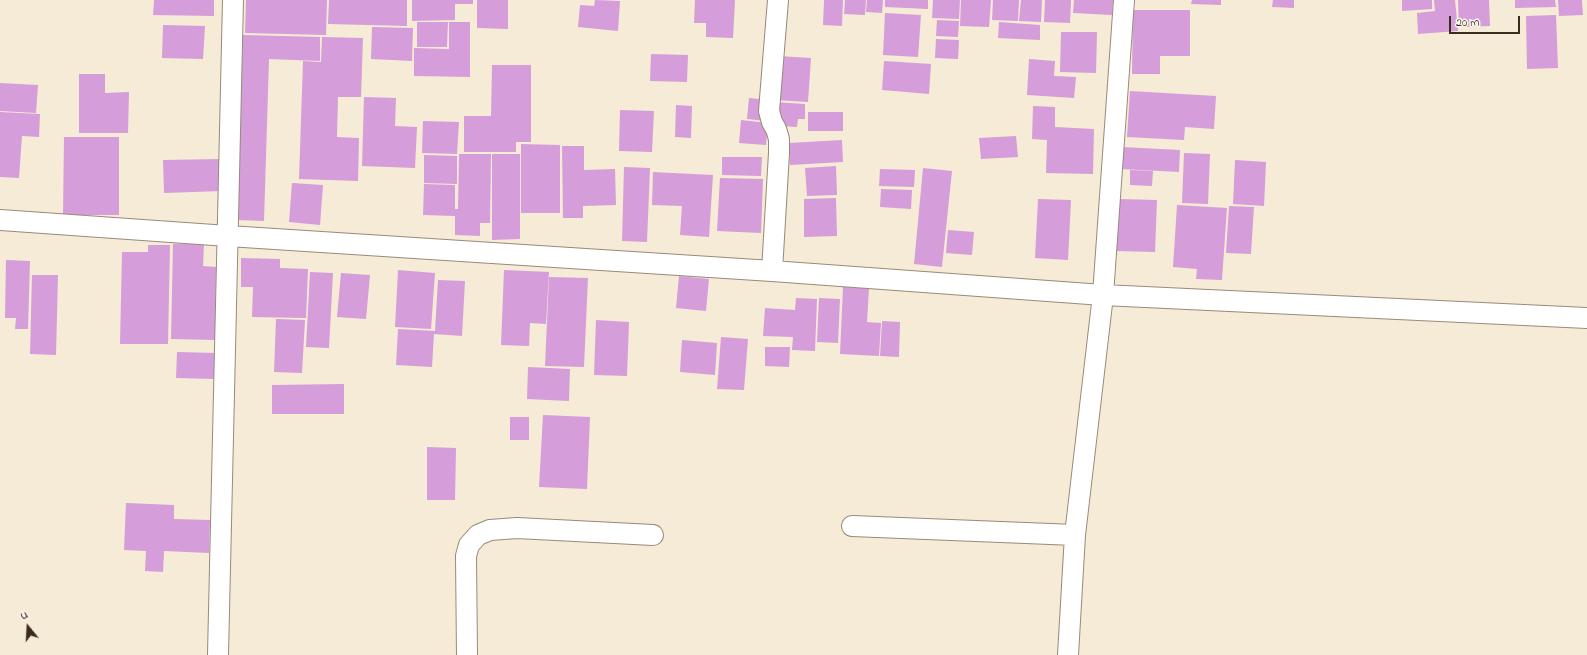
<!DOCTYPE html>
<html>
<head>
<meta charset="utf-8">
<style>
	body { margin:0 }
	#map { position:relative; width:1587px; height:655px; overflow:hidden; background:#f5ebd6; font-family:"Indie Flower",sans-serif }
	canvas { display:block }
	.north { position:absolute; left:8px; top:607px; width:40px; height:40px; -webkit-text-stroke:3px #fbf7ec; paint-order:stroke; rotate:342deg; font-size:11px; font-weight:700; line-height:16px; text-align:center; color:#3b2a1e }
	.north::after { content:''; display:block; margin:auto; width:14px; height:18px; background:#3b2a1e; clip-path:polygon(50% 0,100% 100%,50% 72%,0 100%) }
	.scale { position:absolute; left:1449px; top:16px; width:71px; height:18px; box-sizing:border-box; border:2px solid #3b2a1e; border-top:0; padding-left:5px; font-size:12px; line-height:14px; white-space:nowrap; color:#3b2a1e; -webkit-text-stroke:3px #fbf7ec; paint-order:stroke }
</style>
</head>
<body>
<div id="map">
<canvas width="1587" height="655"></canvas>
<div class="north">U</div>
<div class="scale">20 m</div>
</div>
<script>
const c = document.querySelector('canvas').getContext('2d');
c.lineJoin = 'round';
function fill(path, color) {
  c.fillStyle = color;
  c.fill(path, 'evenodd');
}
function shape(rows) {
  const path = new Path2D();
  for (const r of rows) {
    path.moveTo(r[0], r[1]);
    for (let i = 2; i < r.length; i += 2) path.lineTo(r[i], r[i + 1]);
  }
  return path;
}
function stroke(path, color, width, dash) {
  c.strokeStyle = color;
  c.lineWidth = width;
  c.lineCap = dash ? 'butt' : 'round';
  c.setLineDash(dash || []);
  c.stroke(path);
}
fill(shape([
	[154,0,214,0,214,16,153,15],
	[246,0,327,0,326,35,245,33],
	[329,0,407,0,407,26,328,24],
	[412,0,473,0,473,4,455,4,455,20,412,21],
	[477,0,508,0,508,29,477,28],
	[595,0,620,1,618,31,578,27,580,5,594,6],
	[695,0,735,0,733,38,706,37,706,23,694,23],
	[824,0,843,0,842,26,823,25],
	[845,0,866,0,865,15,844,14],
	[867,0,883,0,882,13,866,12],
	[885,0,928,0,928,9,885,7],
	[933,0,960,0,959,19,932,18],
	[961,0,991,0,989,27,960,26],
	[993,0,1019,0,1018,21,992,20],
	[1021,0,1042,0,1041,22,1019,21],
	[1045,0,1071,0,1070,23,1044,22],
	[1074,0,1113,0,1112,15,1073,13],
	[1192,0,1221,0,1221,5,1191,4],
	[1273,0,1294,0,1294,8,1272,7],
	[1402,0,1432,0,1432,9,1402,11],
	[1434,0,1455,0,1458,31,1418,34,1417,13,1435,11],
	[1458,0,1489,0,1490,26,1459,27],
	[1515,0,1555,0,1556,7,1515,8],
	[1558,0,1582,0,1583,15,1559,16],
	[1133,10,1190,10,1190,56,1160,56,1160,74,1132,74],
	[885,13,921,15,918,57,883,55],
	[1556,15,1558,68,1527,69,1526,16],
	[937,20,959,21,958,37,936,36],
	[417,22,448,22,447,47,417,47],
	[449,22,470,22,470,77,414,76,414,48,449,49],
	[999,22,1040,25,1040,40,998,38],
	[163,25,205,26,203,59,162,58],
	[372,27,413,28,412,61,371,59],
	[1061,32,1097,32,1096,73,1060,72],
	[243,35,320,37,320,61,269,59,264,221,237,220],
	[322,37,363,38,361,97,338,97,337,137,359,138,358,181,299,179,303,61,321,62],
	[936,39,959,40,958,59,935,58],
	[651,54,688,55,687,82,650,81],
	[778,56,811,58,808,102,775,100],
	[1029,59,1055,61,1054,76,1076,77,1074,98,1027,95],
	[884,61,931,64,929,94,882,90],
	[492,65,531,65,531,142,516,142,516,152,464,152,464,116,491,116],
	[79,74,105,74,105,93,129,92,128,133,79,133],
	[0,83,38,85,36,113,0,111],
	[1130,91,1216,96,1214,129,1185,127,1184,140,1127,137],
	[364,97,396,98,395,126,417,127,415,168,362,166],
	[749,98,768,100,766,121,747,119],
	[773,102,805,104,805,119,798,119,797,127,781,126,782,118,772,117],
	[676,105,692,106,691,138,675,137],
	[1033,106,1055,107,1055,127,1094,129,1093,174,1046,173,1047,140,1032,139],
	[620,110,654,111,652,152,619,151],
	[0,112,40,114,39,137,22,136,19,178,0,177],
	[808,112,843,112,843,131,808,131],
	[741,120,768,123,766,145,739,143],
	[423,121,459,122,457,154,422,153],
	[1016,136,1018,157,981,159,979,138],
	[64,137,119,137,119,215,63,215],
	[842,140,843,162,790,165,789,143],
	[521,144,560,145,560,213,521,213],
	[562,146,584,146,584,170,615,169,616,205,583,206,583,218,563,218],
	[1122,147,1180,150,1179,172,1121,169],
	[1184,153,1210,154,1208,204,1182,203],
	[459,154,491,154,490,223,480,223,480,236,455,235,455,209,458,209],
	[492,154,520,154,520,239,492,240],
	[424,155,457,156,457,184,424,183],
	[722,157,762,157,761,176,722,175],
	[222,159,222,191,164,193,163,160],
	[1235,160,1266,162,1264,206,1233,204],
	[836,166,837,195,807,196,805,168],
	[624,167,650,168,647,242,622,241],
	[923,168,952,171,942,267,914,264],
	[880,169,915,170,914,187,879,186],
	[1130,170,1153,171,1152,186,1130,185],
	[653,172,713,175,709,237,680,235,682,206,652,205],
	[720,178,763,179,761,233,717,231],
	[292,183,323,185,320,225,289,222],
	[424,184,455,185,455,216,423,215],
	[881,189,912,190,911,209,880,207],
	[836,198,837,236,804,237,804,199],
	[1038,199,1071,200,1068,260,1035,258],
	[1118,199,1157,200,1155,252,1115,251],
	[1177,205,1227,208,1222,280,1196,279,1197,269,1173,267],
	[1229,206,1254,207,1251,254,1226,253],
	[948,230,974,232,972,255,946,253],
	[173,244,204,244,203,266,216,267,215,340,171,339],
	[148,245,170,245,168,344,120,344,122,252,148,252],
	[241,258,280,259,280,268,308,269,306,318,252,317,253,287,241,287],
	[6,260,30,261,28,329,15,329,16,318,5,318],
	[398,270,435,273,431,329,395,327],
	[504,270,549,272,546,324,530,323,529,346,501,345],
	[310,272,333,273,329,348,306,347],
	[341,273,370,275,366,319,337,317],
	[32,275,58,275,56,355,30,354],
	[679,276,709,279,706,311,676,308],
	[549,277,588,278,584,367,545,366],
	[438,280,465,281,462,336,434,334,432,367,396,365,398,329,435,331],
	[843,287,869,288,867,322,881,323,879,356,840,354],
	[796,298,817,299,815,351,792,350,793,337,763,336,765,308,795,310],
	[819,298,840,299,838,343,817,342],
	[276,319,305,320,302,373,274,372],
	[596,320,629,322,627,376,594,375],
	[882,321,900,322,899,357,880,356],
	[721,337,748,339,744,390,717,389],
	[682,340,717,343,715,375,680,372],
	[765,347,790,347,789,367,765,366],
	[177,352,217,353,215,379,176,378],
	[528,367,570,369,569,401,527,399],
	[344,384,344,414,272,414,272,385],
	[543,415,590,417,587,489,539,487],
	[510,417,529,417,529,440,510,440],
	[427,447,456,448,455,500,427,500],
	[126,503,174,505,174,519,210,520,209,553,164,551,163,572,145,571,146,551,124,550]
]), '#d59dda');
const minor = shape([
	[0,220,228,236,772,271,1103,295,1587,318],
	[772,271,779,153,779,139,776,129,772,122,769,111,778,0],
	[852,526,1075,535],
	[218,655,233,0],
	[467,655,466,556,469,545,478,535,490,530,517,528,653,535],
	[1068,655,1075,535,1103,295,1124,0]
]);
stroke(minor, '#988a7a', 22);
stroke(minor, '#fff', 20);
</script>
</body>
</html>
